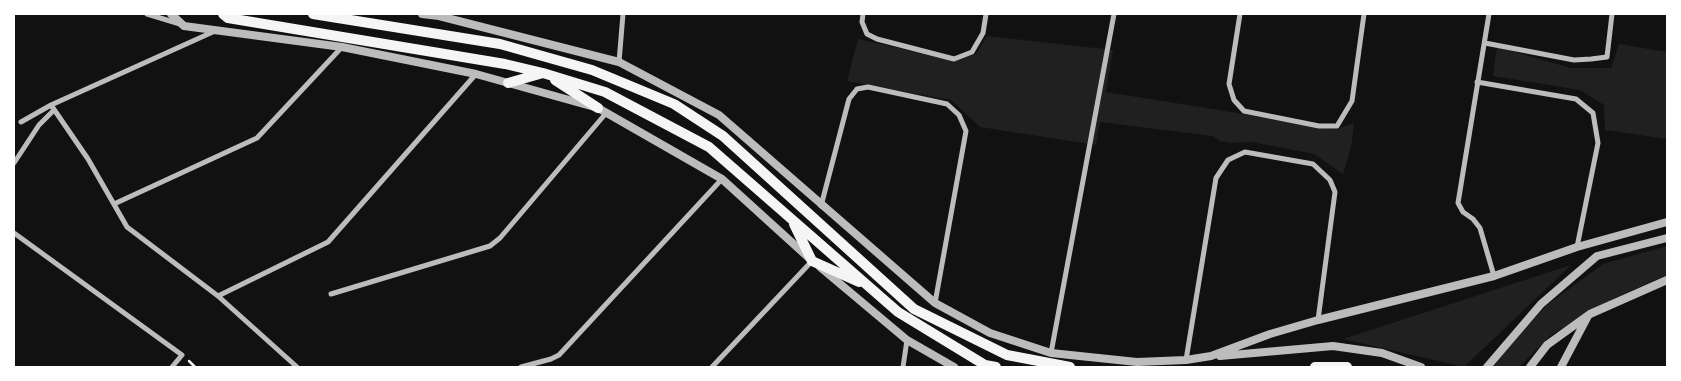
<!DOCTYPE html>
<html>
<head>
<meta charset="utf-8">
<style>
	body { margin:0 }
	#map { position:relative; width:1681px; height:381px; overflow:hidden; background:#111; font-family:Jost,sans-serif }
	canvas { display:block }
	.frame { position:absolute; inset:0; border:15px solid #fff; pointer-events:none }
</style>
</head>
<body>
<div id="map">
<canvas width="1681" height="381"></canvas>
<div class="frame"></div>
</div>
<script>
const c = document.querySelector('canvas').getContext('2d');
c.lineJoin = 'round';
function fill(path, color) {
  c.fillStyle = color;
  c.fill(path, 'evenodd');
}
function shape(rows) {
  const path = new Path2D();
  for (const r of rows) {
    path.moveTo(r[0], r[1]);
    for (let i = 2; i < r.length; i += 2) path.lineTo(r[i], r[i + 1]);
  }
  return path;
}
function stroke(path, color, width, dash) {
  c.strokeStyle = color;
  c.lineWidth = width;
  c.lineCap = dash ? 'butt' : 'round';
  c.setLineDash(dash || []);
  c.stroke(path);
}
fill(shape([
	[987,36,1113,50,1106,92,1244,114,1319,128,1337,129,1354,123,1351,148,1343,174,1314,154,1252,142,1230,143,1220,141,1213,136,1100,122,1096,145,980,127,951,100,847,81,858,39,954,60,976,54],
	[1619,44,1667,52,1667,139,1605,130,1604,105,1580,90,1493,76,1497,47,1571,68,1611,68],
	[1667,246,1667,275,1617,297,1551,335,1519,367,1493,367,1513,341,1547,305,1603,264],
	[1571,265,1464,367,1343,339]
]), '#202020');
stroke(shape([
	[189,361,195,367]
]), '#f5f5f5', 2.5);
stroke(shape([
	[147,14,180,24],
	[863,14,862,22,867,34,877,39,954,59,972,52,983,33,986,14],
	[1240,14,1229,84,1234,100,1244,111,1319,126,1337,126,1352,101,1364,14],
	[1489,14,1458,203,1463,212,1473,219,1480,228,1494,276],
	[1485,43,1574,60,1591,59,1607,57,1612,14],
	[619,62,623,14],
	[1477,82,1576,99,1593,113,1598,143,1577,247],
	[51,105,88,159,127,227,218,296,297,367],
	[21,122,51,105,215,31],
	[14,163,39,125,54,110],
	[114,204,257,138,342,47],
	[821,206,849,99,857,89,868,87,947,104,959,115,966,131,935,303],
	[14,233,182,355,172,367],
	[331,294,490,246,500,238,607,112],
	[218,296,328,242,476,74],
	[1051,353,1114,14],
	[1186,360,1216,178,1228,160,1245,152,1313,164,1330,180,1335,192,1318,320],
	[521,367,551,359,559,355,722,179],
	[712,367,812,261],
	[903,367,907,340]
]), '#bcbcbc', 5);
stroke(shape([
	[171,14,184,26,342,47,476,74,598,108,722,179,809,258],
	[422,14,439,16,619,62,719,115,935,303,990,333,1051,353,1137,362,1186,360,1211,356,1270,334,1318,320,1494,276,1577,247,1667,222],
	[820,267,907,340,954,367],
	[1220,356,1333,346,1382,353,1421,367],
	[1487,367,1541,304,1597,256,1667,238],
	[1530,367,1547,345,1590,314,1667,280],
	[1561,367,1588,316]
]), '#bcbcbc', 8);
stroke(shape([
	[223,14,228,18,505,64,543,73,605,92,709,147,898,312,985,365,996,367],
	[313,14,500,44,592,70,674,104,723,136,914,309,1007,355,1070,367],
	[555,80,598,108],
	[508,83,543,73],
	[794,224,812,261,859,282],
	[1315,367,1347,367]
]), '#f5f5f5', 10);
</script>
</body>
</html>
